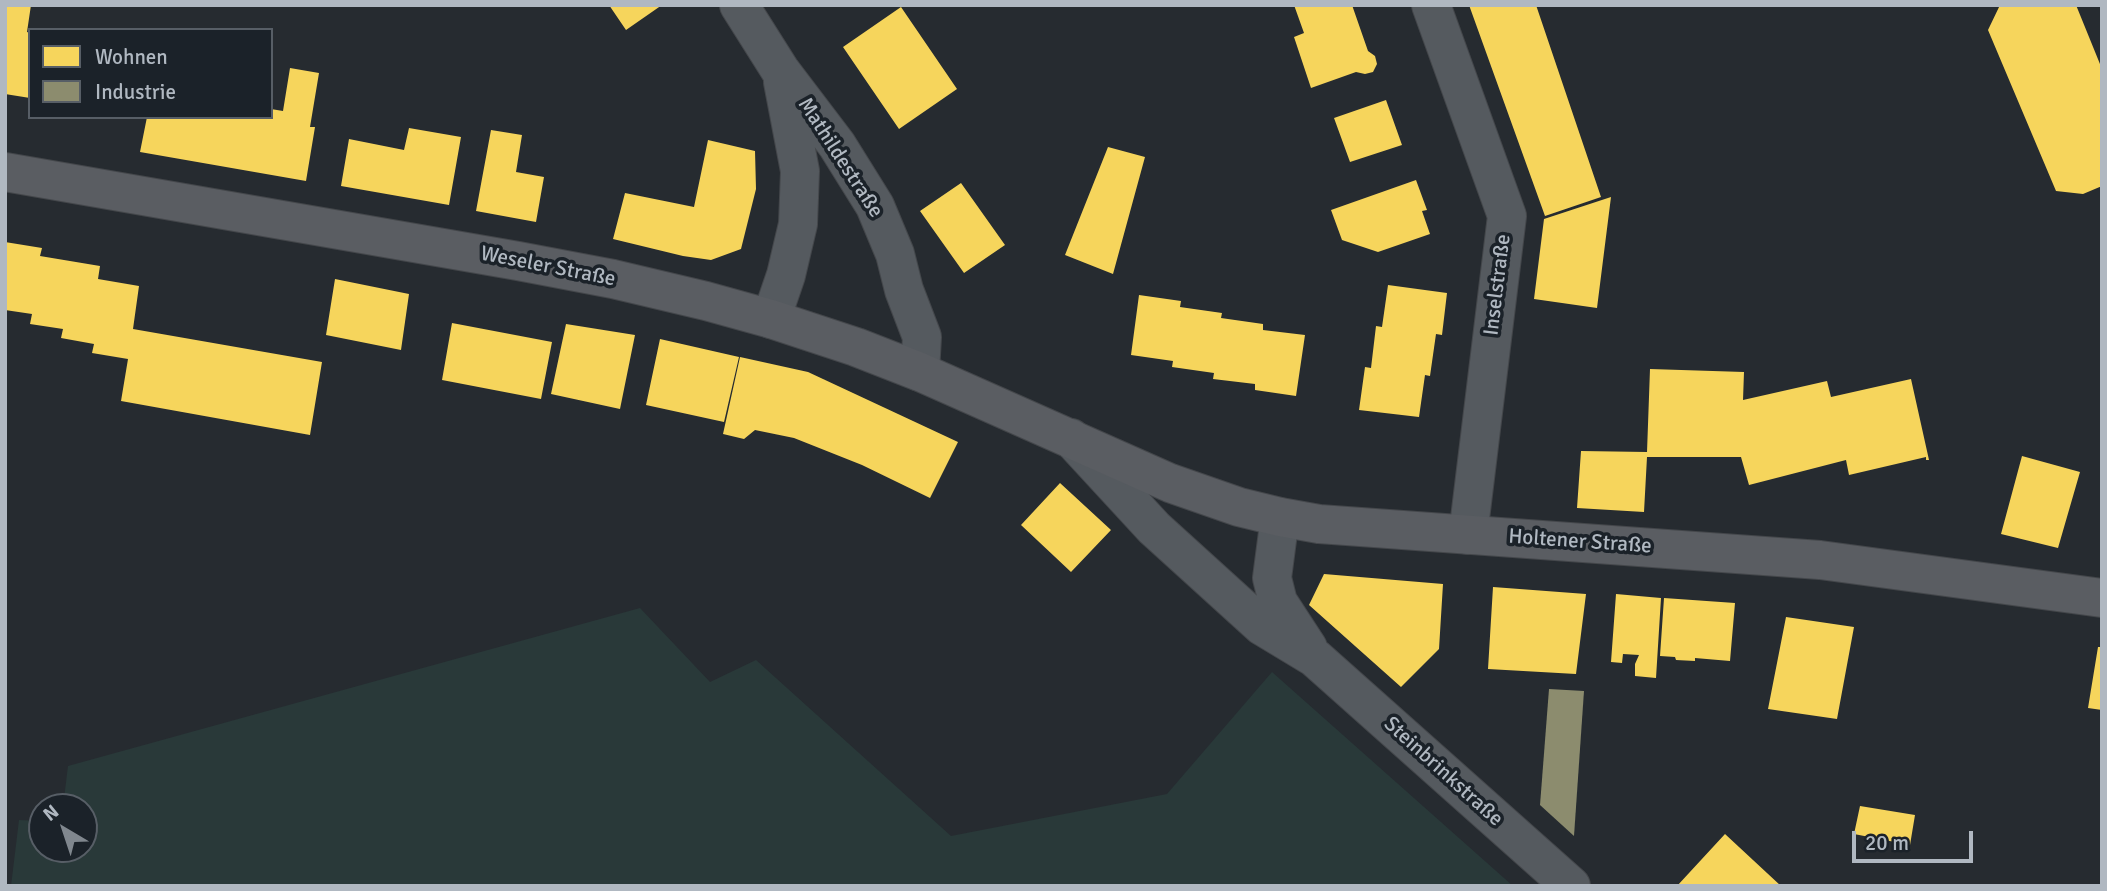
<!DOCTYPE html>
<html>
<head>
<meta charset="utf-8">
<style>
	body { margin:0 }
	#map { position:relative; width:2107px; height:891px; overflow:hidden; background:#262b30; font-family:Signika,sans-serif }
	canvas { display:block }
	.frame { position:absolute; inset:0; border:7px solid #b0b8c1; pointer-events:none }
	.legend { position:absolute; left:28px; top:28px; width:245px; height:91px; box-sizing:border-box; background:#1b2229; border:2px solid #575e66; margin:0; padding:9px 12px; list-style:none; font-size:21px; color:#b0b8c1 }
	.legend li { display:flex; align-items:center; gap:14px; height:35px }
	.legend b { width:35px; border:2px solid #575e66 }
	.north { position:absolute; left:28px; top:793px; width:70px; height:70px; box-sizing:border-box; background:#1b2229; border:2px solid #575e66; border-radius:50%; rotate:321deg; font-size:19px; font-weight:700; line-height:28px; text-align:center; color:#b0b8c1 }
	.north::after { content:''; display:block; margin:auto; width:24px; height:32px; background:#80878e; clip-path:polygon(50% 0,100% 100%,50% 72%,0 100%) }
	.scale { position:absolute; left:1852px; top:831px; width:121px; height:32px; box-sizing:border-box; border:4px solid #b0b8c1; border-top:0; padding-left:9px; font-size:21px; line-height:24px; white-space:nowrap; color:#b0b8c1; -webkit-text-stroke:5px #1b2229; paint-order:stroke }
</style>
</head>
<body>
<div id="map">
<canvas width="2107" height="891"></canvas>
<div class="frame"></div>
<ul class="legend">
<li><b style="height:19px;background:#f6d55c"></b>Wohnen</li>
<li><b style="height:19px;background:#8c8c6e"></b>Industrie</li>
</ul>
<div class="north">N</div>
<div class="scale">20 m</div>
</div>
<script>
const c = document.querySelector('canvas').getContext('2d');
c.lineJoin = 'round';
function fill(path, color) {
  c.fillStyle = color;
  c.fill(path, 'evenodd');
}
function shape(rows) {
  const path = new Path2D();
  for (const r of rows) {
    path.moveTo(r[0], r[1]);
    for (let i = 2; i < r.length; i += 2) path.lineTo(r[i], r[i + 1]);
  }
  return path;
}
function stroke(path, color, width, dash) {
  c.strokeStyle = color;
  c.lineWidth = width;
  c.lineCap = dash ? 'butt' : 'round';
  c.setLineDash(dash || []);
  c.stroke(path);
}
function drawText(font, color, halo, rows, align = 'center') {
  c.font = font + ' Signika,sans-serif';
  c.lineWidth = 7;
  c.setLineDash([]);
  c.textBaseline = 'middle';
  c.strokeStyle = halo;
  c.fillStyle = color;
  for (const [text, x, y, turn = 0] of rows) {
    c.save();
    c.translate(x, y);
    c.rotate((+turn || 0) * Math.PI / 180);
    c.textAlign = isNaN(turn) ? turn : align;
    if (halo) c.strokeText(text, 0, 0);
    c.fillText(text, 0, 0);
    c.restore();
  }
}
fill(shape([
	[640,608,710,682,756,660,951,836,1167,794,1272,672,1513,886,11,886,19,820,42,821,42,849,84,849,84,807,63,807,68,766]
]), '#293939');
fill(shape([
	[5,5,31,5,27,32,30,33,30,98,5,94],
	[609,5,662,5,626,30],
	[1294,5,1352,5,1368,51,1375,56,1377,64,1373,72,1365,74,1356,72,1311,88,1294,37,1304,33],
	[1469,5,1536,5,1601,197,1545,216],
	[2000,5,2076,5,2102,69,2102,186,2083,194,2056,191,1988,30],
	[901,7,957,89,899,129,843,47],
	[290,68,319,73,310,127,315,127,306,181,140,152,147,117,271,117,271,109,283,111],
	[1386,100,1402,145,1350,162,1334,118],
	[409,128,461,137,449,205,341,186,349,139,404,150],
	[491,130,522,135,516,172,544,177,536,222,476,211],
	[708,140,755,151,756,189,741,249,711,260,683,256,613,239,625,193,694,207],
	[1108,147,1145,157,1113,274,1065,255],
	[1416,180,1427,210,1422,211,1430,234,1378,252,1342,240,1331,210],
	[961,183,1005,245,964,273,920,211],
	[1611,197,1597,308,1534,299,1544,219],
	[5,242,42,248,40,256,100,266,98,279,139,286,133,329,322,362,310,435,121,401,128,359,92,353,94,344,61,338,63,329,30,324,32,314,5,310],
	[335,279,409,294,401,350,326,335],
	[1388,285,1447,293,1442,335,1436,334,1430,376,1425,375,1419,417,1359,410,1365,367,1371,368,1376,326,1382,327],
	[1139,295,1181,301,1180,307,1222,313,1221,318,1263,324,1263,330,1305,335,1296,396,1255,390,1255,384,1213,379,1214,373,1172,367,1173,361,1131,355],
	[452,323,552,342,541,399,442,380],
	[566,324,635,335,620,409,551,394],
	[660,339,739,357,724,422,646,405],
	[740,357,808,372,958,442,930,498,862,465,794,438,755,430,744,439,723,434],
	[1650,369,1744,372,1743,400,1827,381,1831,397,1911,379,1929,460,1926,460,1926,457,1849,475,1846,460,1749,485,1741,457,1647,457,1644,512,1577,508,1581,451,1647,452],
	[2022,456,2080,472,2058,548,2001,534],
	[1060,483,1111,530,1071,572,1021,525],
	[1324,574,1443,584,1439,649,1401,687,1309,605],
	[1493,587,1586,594,1576,674,1488,669],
	[1616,594,1661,598,1656,678,1635,676,1635,664,1639,655,1623,654,1622,663,1611,662],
	[1664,598,1735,603,1730,661,1695,658,1695,661,1676,660,1675,657,1660,656],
	[1786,617,1854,627,1837,719,1768,709],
	[2098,647,2102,647,2102,710,2088,708],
	[1860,806,1915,815,1910,845,1854,834],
	[1725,834,1781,886,1677,886]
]), '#f6d55c');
fill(shape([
	[1549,689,1584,691,1574,836,1540,805]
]), '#8c8c6e');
const street = shape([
	[739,5,780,70,837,145,875,206,895,254,904,290,922,337,920,372],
	[1431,5,1507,216,1468,535],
	[771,319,786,275,798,224,800,171,783,82],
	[1071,438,1154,528,1262,626,1315,658,1571,886],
	[1280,517,1272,578,1278,602,1308,648]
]);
const secondary = shape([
	[5,172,518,261,613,279,706,301,771,319,856,347,920,372,1170,483,1239,507,1280,517,1319,524,1820,560,2102,598]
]);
stroke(street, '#44474b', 40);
stroke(secondary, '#44474b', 40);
stroke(street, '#555a5f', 38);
stroke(secondary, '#5a5d62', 38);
drawText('21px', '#b0b8c1', '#1b2229', [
	["Mathildestraße",840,158,57],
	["Weseler Straße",548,267,11],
	["Inselstraße",1498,285,-83],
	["Holtener Straße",1580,542,4],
	["Steinbrinkstraße",1443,772,42]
]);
</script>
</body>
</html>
